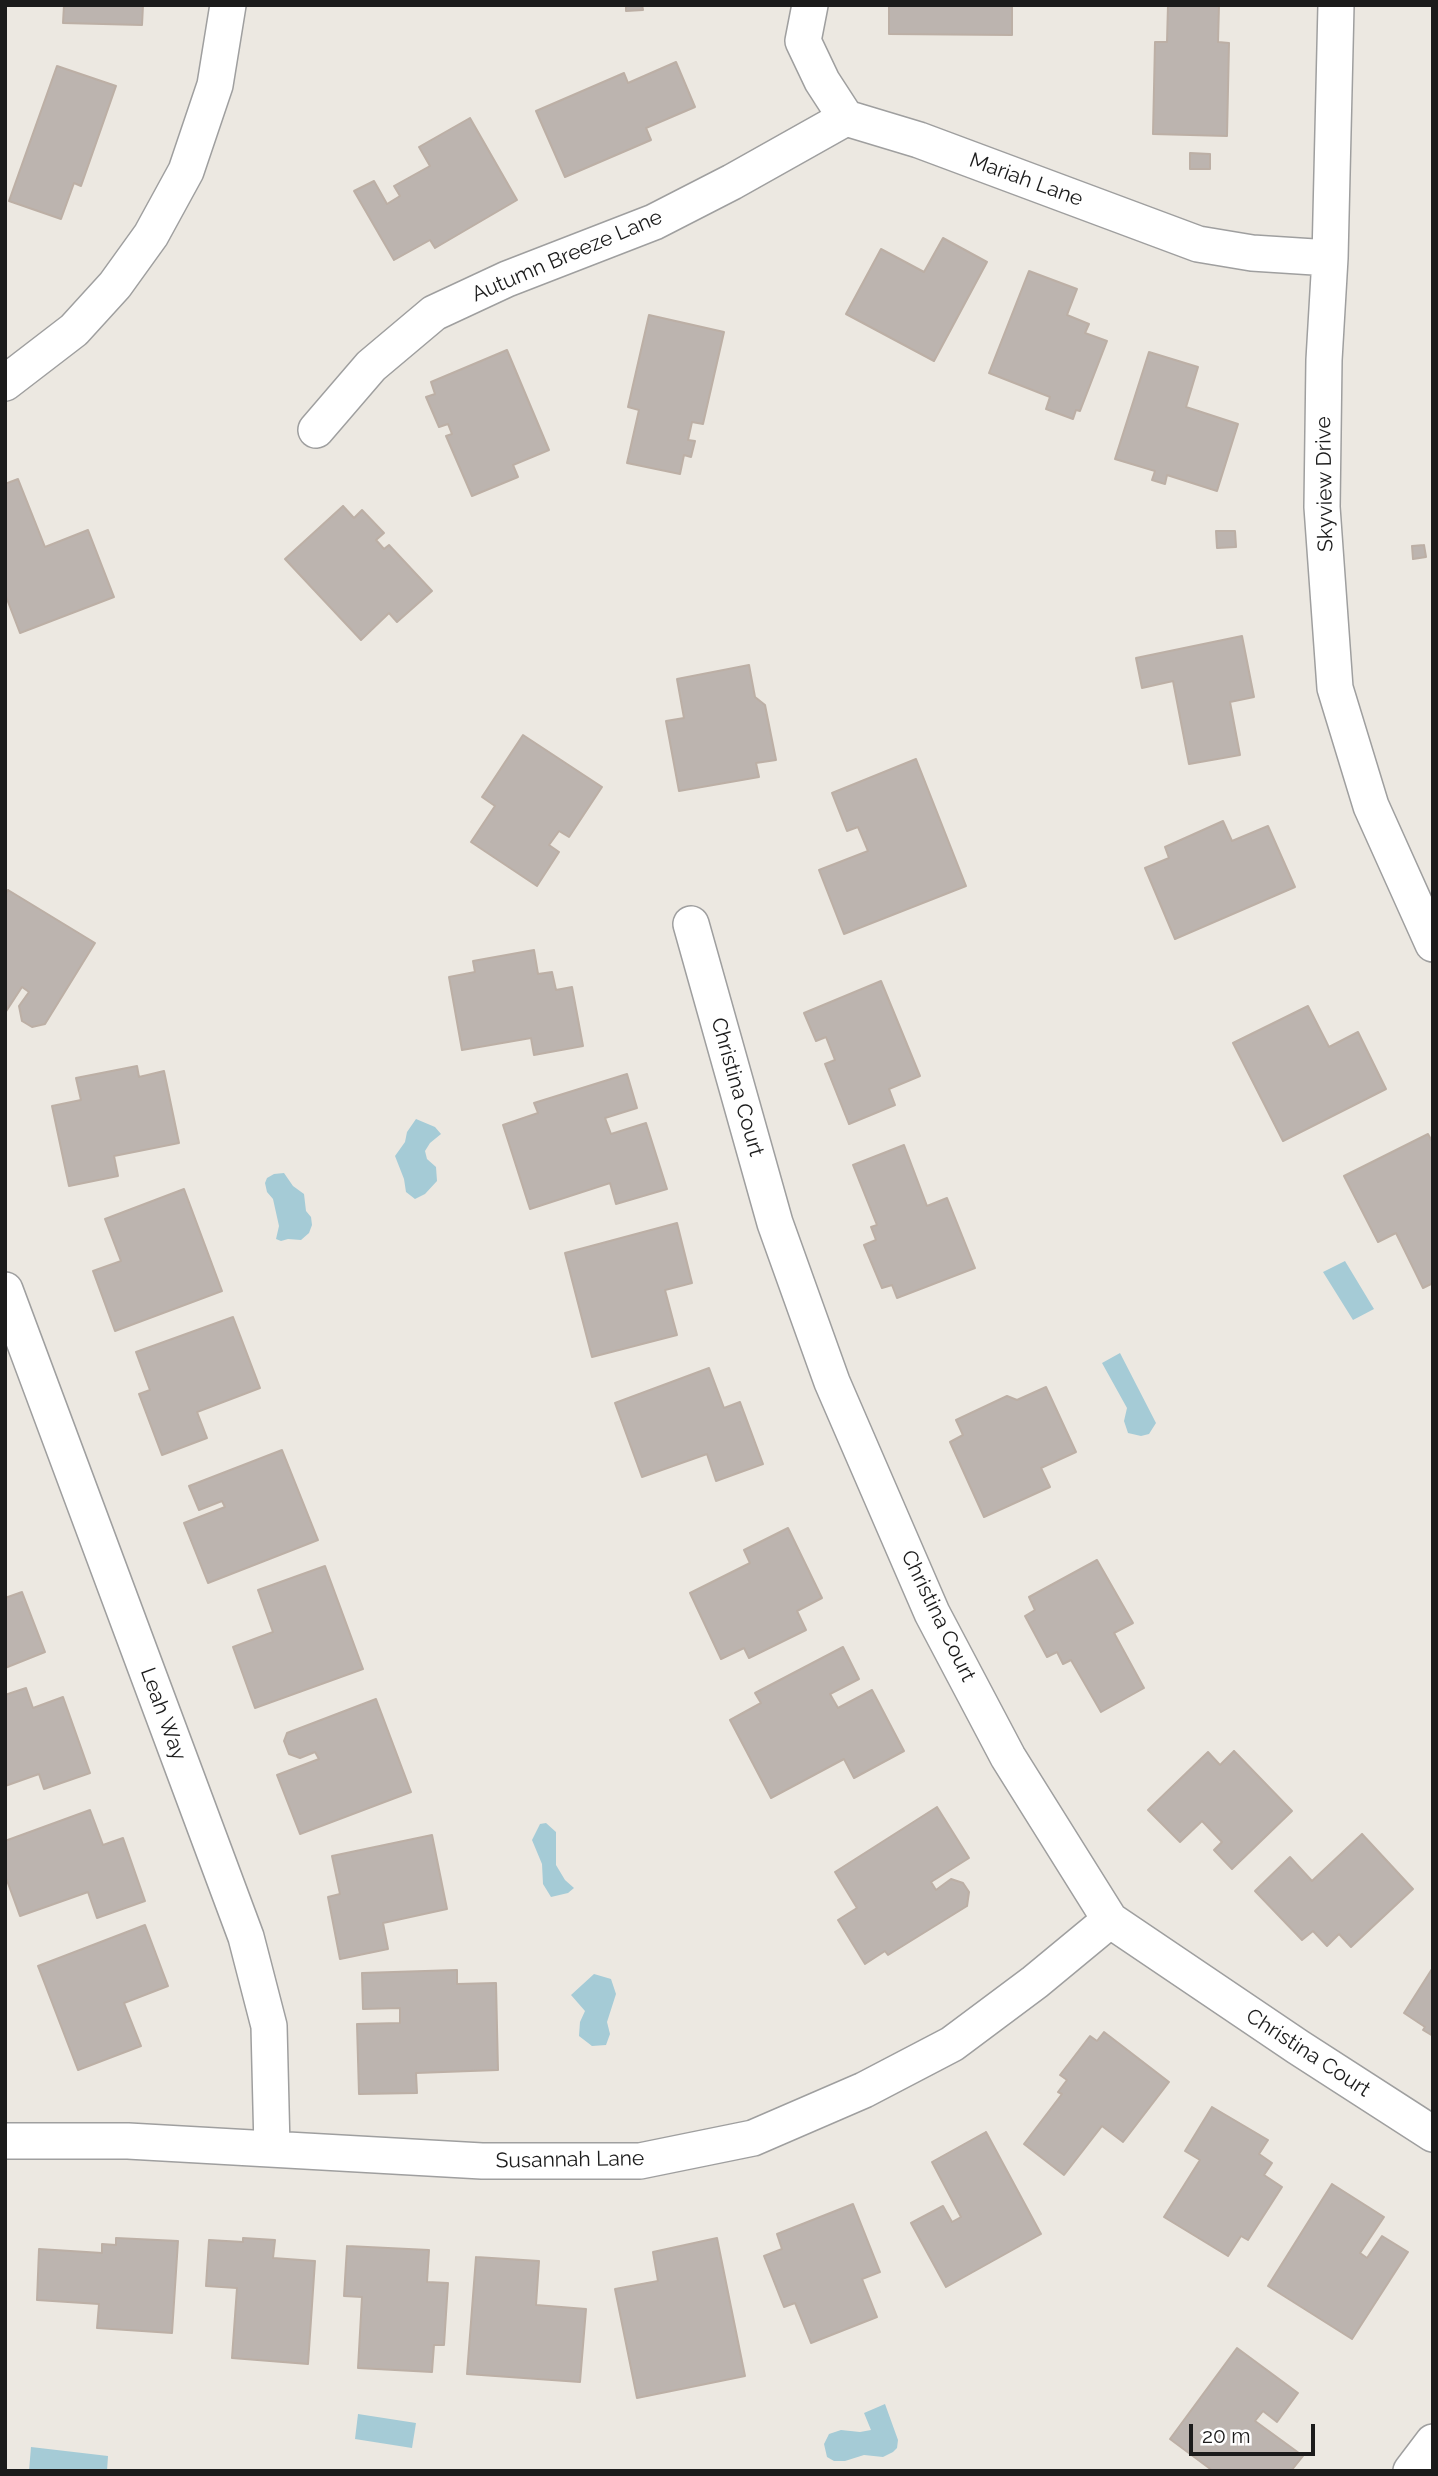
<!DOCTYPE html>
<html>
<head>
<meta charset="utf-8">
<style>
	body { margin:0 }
	#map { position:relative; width:1438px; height:2476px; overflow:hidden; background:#ece8e1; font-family:Raleway,sans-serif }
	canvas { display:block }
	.frame { position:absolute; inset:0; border:7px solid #1b1b1b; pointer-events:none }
	.scale { position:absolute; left:1189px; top:2424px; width:126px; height:32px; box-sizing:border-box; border:4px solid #1b1b1b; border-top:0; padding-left:9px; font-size:21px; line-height:24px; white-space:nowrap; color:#1b1b1b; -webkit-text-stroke:5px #fff; paint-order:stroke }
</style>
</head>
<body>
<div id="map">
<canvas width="1438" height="2476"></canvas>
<div class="frame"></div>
<div class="scale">20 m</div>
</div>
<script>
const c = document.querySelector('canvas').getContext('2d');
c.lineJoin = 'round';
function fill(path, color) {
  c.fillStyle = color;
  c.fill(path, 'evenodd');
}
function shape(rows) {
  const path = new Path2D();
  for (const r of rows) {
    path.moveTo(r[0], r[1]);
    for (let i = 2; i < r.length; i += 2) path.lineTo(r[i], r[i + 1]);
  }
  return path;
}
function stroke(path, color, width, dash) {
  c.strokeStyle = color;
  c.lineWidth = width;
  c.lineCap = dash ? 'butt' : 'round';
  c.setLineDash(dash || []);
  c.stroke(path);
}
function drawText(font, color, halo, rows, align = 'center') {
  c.font = font + ' Raleway,sans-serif';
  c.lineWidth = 7;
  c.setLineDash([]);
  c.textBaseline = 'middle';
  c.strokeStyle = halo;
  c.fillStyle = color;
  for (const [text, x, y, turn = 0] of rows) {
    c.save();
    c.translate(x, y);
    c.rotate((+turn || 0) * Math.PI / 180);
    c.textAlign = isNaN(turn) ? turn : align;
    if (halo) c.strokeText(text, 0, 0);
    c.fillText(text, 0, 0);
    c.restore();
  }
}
fill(shape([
	[416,1119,435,1127,441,1134,430,1143,425,1151,427,1159,436,1167,437,1181,425,1194,415,1199,406,1192,404,1179,395,1156,405,1142,407,1132],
	[284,1173,293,1186,304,1194,306,1211,311,1217,312,1225,309,1233,301,1240,288,1239,281,1241,276,1239,279,1226,273,1199,267,1192,265,1183,267,1178,274,1174],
	[1345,1261,1374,1309,1353,1320,1323,1272],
	[1120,1353,1156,1423,1149,1434,1141,1436,1128,1433,1124,1421,1127,1408,1102,1363],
	[546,1823,556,1832,556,1865,565,1880,574,1888,568,1893,551,1897,543,1884,542,1864,532,1840,540,1824],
	[594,1974,611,1979,616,1994,607,2022,610,2034,606,2045,592,2046,579,2036,580,2022,585,2011,571,1995],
	[885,2404,898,2440,897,2448,893,2452,883,2457,864,2455,845,2461,834,2461,827,2457,824,2444,829,2434,841,2430,860,2432,871,2430,864,2413],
	[358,2414,416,2423,412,2448,355,2439],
	[31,2447,108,2456,107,2471,29,2471]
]), '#a5cbd6');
const building = shape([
	[64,5,143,5,142,25,63,23,64,5],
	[626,5,642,5,643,10,626,11,626,5],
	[889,5,1012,5,1012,35,889,34,889,5],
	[1168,5,1219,5,1218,42,1229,43,1227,136,1153,134,1155,42,1167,42,1168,5],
	[676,62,695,107,646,128,651,140,565,177,536,111,624,73,628,83,676,62],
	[57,66,116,86,81,186,74,183,61,219,9,201,57,66],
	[470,118,517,200,435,248,430,240,394,260,354,191,374,181,387,204,400,196,394,186,430,166,419,147,470,118],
	[1190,153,1210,154,1210,169,1190,169,1190,153],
	[943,238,987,262,934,361,846,314,881,249,924,272,943,238],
	[1029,271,1077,289,1067,315,1089,324,1085,333,1107,341,1080,411,1076,410,1073,419,1046,409,1050,397,989,373,1029,271],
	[649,315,724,332,703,424,692,422,688,440,695,441,691,457,684,455,680,474,627,463,639,410,628,407,649,315],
	[507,350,549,450,513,465,518,477,472,496,446,436,452,434,448,424,439,427,426,397,435,394,431,382,507,350],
	[1149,352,1198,367,1186,407,1238,424,1217,491,1167,475,1165,484,1152,480,1155,471,1115,459,1149,352],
	[18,479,45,547,88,530,114,597,20,633,5,594,5,484,18,479],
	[343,506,354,518,362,510,384,533,376,540,384,549,389,545,432,591,397,622,389,613,361,640,285,559,343,506],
	[1216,531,1235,531,1236,547,1217,548,1216,531],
	[1424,545,1426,557,1413,559,1412,546,1424,545],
	[1242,636,1254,697,1230,702,1240,755,1189,764,1173,681,1142,688,1136,658,1242,636],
	[749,665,755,697,765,705,776,760,756,763,759,777,679,791,666,721,684,718,677,679,749,665],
	[523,735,602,787,569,837,559,831,549,845,559,852,537,886,471,842,495,806,482,797,523,735],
	[916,759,966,886,844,934,819,870,868,851,858,827,847,831,832,793,916,759],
	[1223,821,1232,841,1268,826,1295,887,1175,939,1145,868,1169,858,1165,847,1223,821],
	[8,890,95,943,45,1024,32,1027,22,1021,19,1006,29,992,22,987,5,1013,5,896,8,890],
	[534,950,538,974,552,972,556,990,572,987,583,1046,534,1055,531,1038,462,1050,449,977,475,972,473,961,534,950],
	[881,981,920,1076,889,1089,895,1105,849,1124,825,1064,835,1060,826,1037,816,1041,804,1013,881,981],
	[1308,1006,1329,1047,1358,1032,1386,1089,1283,1141,1233,1043,1308,1006],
	[137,1066,139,1077,164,1071,179,1143,114,1156,118,1176,69,1186,52,1106,81,1100,76,1078,137,1066],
	[627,1074,637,1108,605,1118,611,1134,646,1123,667,1189,616,1204,610,1183,530,1209,503,1125,538,1113,534,1103,627,1074],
	[1428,1134,1433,1143,1433,1283,1423,1288,1396,1233,1378,1242,1344,1176,1428,1134],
	[904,1145,927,1206,947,1198,975,1268,897,1298,892,1285,882,1288,864,1245,876,1240,871,1227,877,1225,853,1165,904,1145],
	[184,1189,222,1291,115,1331,93,1271,121,1261,105,1219,184,1189],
	[677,1223,692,1283,665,1290,677,1335,592,1357,565,1253,677,1223],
	[233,1317,260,1388,197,1412,207,1438,162,1455,139,1394,150,1390,136,1352,233,1317],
	[709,1368,724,1408,740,1402,763,1464,716,1481,707,1454,642,1477,615,1403,709,1368],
	[1046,1387,1076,1452,1041,1468,1050,1487,984,1517,950,1442,963,1435,956,1420,1007,1396,1017,1400,1046,1387],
	[282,1450,318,1540,208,1583,184,1523,225,1507,222,1501,199,1510,189,1486,282,1450],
	[788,1528,822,1598,797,1611,806,1630,749,1658,744,1648,721,1659,690,1593,750,1563,744,1550,788,1528],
	[1097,1560,1133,1623,1114,1633,1144,1688,1101,1712,1071,1660,1063,1664,1057,1652,1047,1657,1025,1616,1035,1610,1029,1597,1097,1560],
	[325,1566,363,1669,255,1708,233,1647,273,1632,258,1590,325,1566],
	[22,1592,45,1652,5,1668,5,1598,22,1592],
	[843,1647,859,1679,830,1694,838,1708,872,1690,904,1751,854,1778,844,1759,771,1798,730,1720,761,1703,755,1693,843,1647],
	[26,1688,33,1708,63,1697,90,1773,44,1789,39,1774,5,1786,5,1695,26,1688],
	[376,1699,411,1792,300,1834,277,1775,319,1759,315,1752,300,1758,289,1754,284,1741,287,1733,376,1699],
	[1234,1751,1292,1811,1232,1869,1214,1850,1222,1842,1202,1821,1180,1842,1148,1810,1208,1752,1220,1765,1234,1751],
	[937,1807,969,1858,931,1882,936,1890,951,1879,963,1883,969,1892,967,1906,888,1955,885,1951,865,1964,838,1920,857,1908,835,1872,937,1807],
	[90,1810,103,1845,123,1838,145,1901,97,1918,88,1892,20,1916,5,1875,5,1841,90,1810],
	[1362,1834,1413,1889,1351,1947,1339,1934,1327,1946,1313,1931,1302,1940,1255,1891,1290,1857,1312,1881,1362,1834],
	[432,1835,447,1909,383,1923,388,1949,340,1959,328,1897,340,1894,332,1856,432,1835],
	[145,1925,168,1986,124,2003,141,2046,78,2070,38,1966,145,1925],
	[1432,1969,1433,1969,1433,2036,1423,2030,1425,2027,1404,2013,1432,1969],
	[457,1970,457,1984,496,1983,498,2070,416,2073,417,2093,359,2094,357,2024,400,2023,400,2008,363,2009,362,1973,457,1970],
	[1104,2032,1169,2082,1123,2142,1102,2126,1064,2175,1024,2144,1062,2094,1058,2092,1067,2080,1060,2075,1090,2036,1097,2041,1104,2032],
	[1212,2107,1268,2140,1259,2154,1272,2163,1264,2175,1282,2187,1248,2240,1241,2236,1228,2256,1164,2217,1200,2160,1185,2151,1212,2107],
	[986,2132,1041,2234,946,2287,911,2223,943,2206,952,2222,961,2217,932,2162,986,2132],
	[1332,2184,1384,2217,1360,2253,1367,2258,1382,2236,1408,2252,1352,2339,1268,2286,1332,2184],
	[853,2204,880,2272,862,2279,877,2317,811,2343,795,2303,784,2307,764,2256,782,2249,777,2234,853,2204],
	[116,2238,178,2241,172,2333,97,2328,99,2304,37,2300,39,2249,102,2253,102,2244,116,2245,116,2238],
	[243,2238,275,2240,273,2258,315,2261,308,2364,232,2358,237,2288,206,2286,209,2240,243,2242,243,2238],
	[717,2238,745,2376,637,2398,615,2289,658,2281,653,2252,717,2238],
	[347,2246,429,2250,427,2282,448,2283,444,2345,434,2345,432,2372,358,2368,362,2297,344,2296,347,2246],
	[476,2257,539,2261,536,2305,586,2309,580,2382,467,2374,476,2257],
	[1237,2348,1298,2393,1277,2422,1263,2411,1255,2421,1303,2456,1291,2471,1213,2471,1170,2439,1237,2348]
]);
fill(building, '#bcb4af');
stroke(building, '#bcafa5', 2);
const minor = shape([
	[810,5,803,41,822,81,846,118,919,140,1198,244,1252,253,1330,258],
	[1336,5,1330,258,1324,360,1322,507,1335,688,1371,806,1433,944],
	[5,383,74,330,115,285,151,235,186,171,215,85,228,5],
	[316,430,371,366,434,313,507,279,654,222,732,182,846,118],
	[691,924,775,1223,832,1382,932,1613,1008,1757,1110,1920,1298,2047,1433,2134],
	[5,1290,246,1937,269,2026,272,2148],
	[5,2141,128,2141,482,2161,640,2161,753,2138,864,2090,952,2044,1035,1982,1110,1920],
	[1411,2471,1433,2442]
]);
stroke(minor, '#9f9f9f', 38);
stroke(minor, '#fff', 35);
drawText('21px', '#1b1b1b', '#fff', [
	["Mariah Lane",1026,180,20],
	["Autumn Breeze Lane",567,256,-23],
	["Skyview Drive",1325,484,-91],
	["Christina Court",737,1087,74],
	["Christina Court",938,1616,64],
	["Leah Way",163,1714,70],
	["Christina Court",1308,2053,33],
	["Susannah Lane",570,2160,-1]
]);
</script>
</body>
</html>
